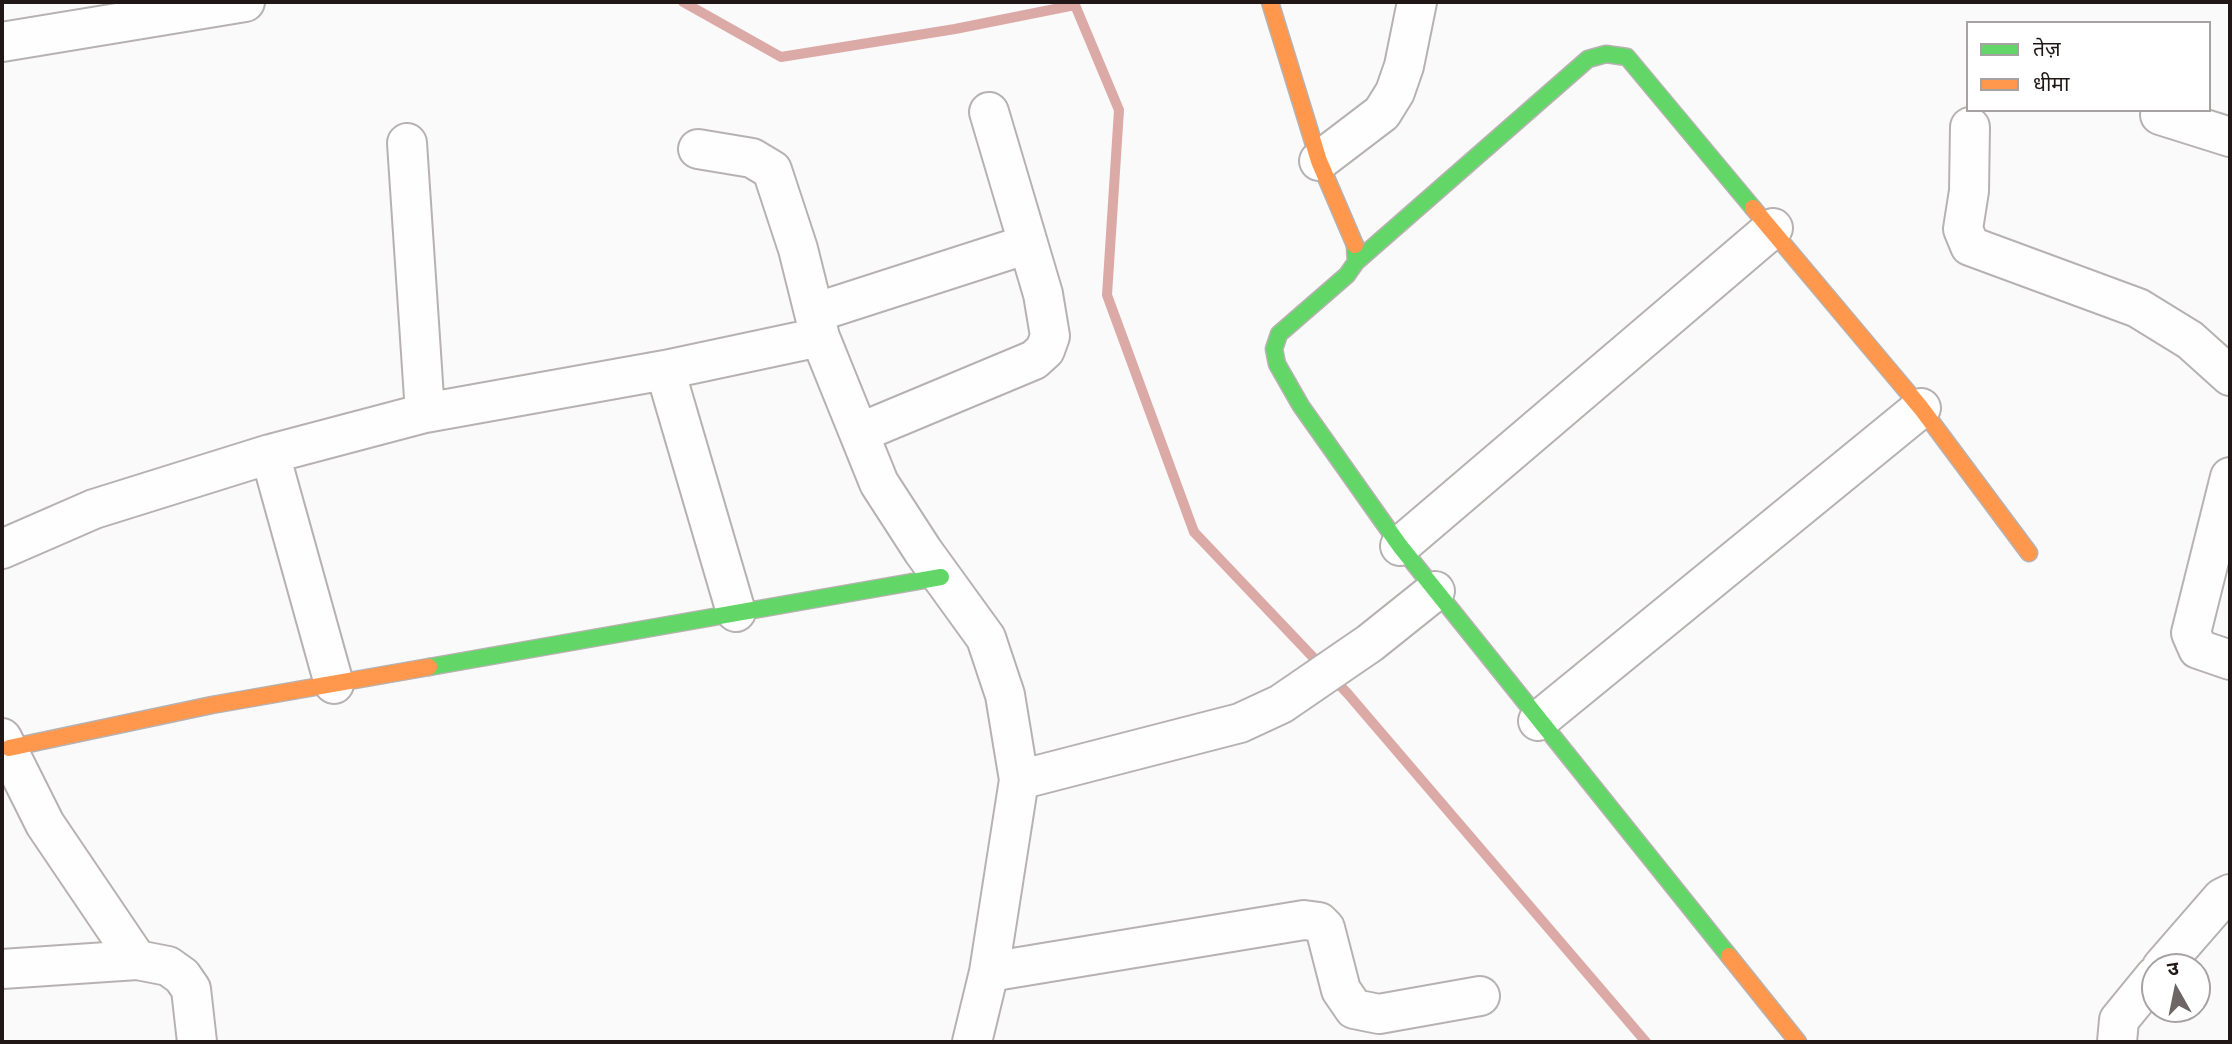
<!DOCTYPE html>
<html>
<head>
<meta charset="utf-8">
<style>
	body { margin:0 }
	#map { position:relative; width:2232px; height:1044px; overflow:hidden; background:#fafafa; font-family:"DM Sans","Noto Sans Devanagari",sans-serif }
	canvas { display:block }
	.frame { position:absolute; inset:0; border:4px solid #221717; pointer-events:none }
	.legend { position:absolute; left:1966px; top:21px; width:245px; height:91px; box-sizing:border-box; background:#fff; border:2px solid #a7a2a2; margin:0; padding:9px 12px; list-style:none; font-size:21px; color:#221717 }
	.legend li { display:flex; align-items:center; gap:14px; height:35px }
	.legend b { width:35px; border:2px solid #a7a2a2 }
	.north { position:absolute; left:2141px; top:953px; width:70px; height:70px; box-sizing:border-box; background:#fff; border:2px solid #a7a2a2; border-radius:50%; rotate:351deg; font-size:19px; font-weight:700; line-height:28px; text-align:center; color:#221717 }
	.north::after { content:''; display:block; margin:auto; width:24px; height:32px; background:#6e6666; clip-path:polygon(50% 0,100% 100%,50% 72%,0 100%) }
</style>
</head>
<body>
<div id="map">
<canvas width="2232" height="1044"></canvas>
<div class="frame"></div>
<ul class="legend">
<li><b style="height:9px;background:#63d668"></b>तेज़</li>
<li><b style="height:9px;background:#ff974d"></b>धीमा</li>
</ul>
<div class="north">उ</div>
</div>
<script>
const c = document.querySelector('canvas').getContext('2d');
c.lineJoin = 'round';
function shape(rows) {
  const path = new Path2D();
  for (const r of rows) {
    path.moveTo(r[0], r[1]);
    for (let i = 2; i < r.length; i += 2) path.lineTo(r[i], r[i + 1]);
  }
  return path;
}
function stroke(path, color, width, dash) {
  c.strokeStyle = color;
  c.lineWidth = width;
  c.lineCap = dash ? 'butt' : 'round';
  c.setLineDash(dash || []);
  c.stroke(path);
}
stroke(shape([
	[683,2,781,57,955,29,1075,5,1119,110,1107,295,1194,532,1348,694,1646,1042]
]), '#dbaaa7', 10);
const street = shape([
	[2,42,245,2],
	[2160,115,2230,137],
	[1970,127,1969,191,1963,229,1970,246,2138,308,2190,340,2230,376],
	[407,143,425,413],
	[698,149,752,158,772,170,798,249,820,337],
	[1319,161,1382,113,1395,92,1404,66,1417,2],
	[814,313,1028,244],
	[859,433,1034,360,1045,350,1050,336,1043,294,989,112],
	[270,454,334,684],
	[2230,477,2191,633,2198,649,2230,660],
	[1400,546,1773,228],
	[2,549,94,509,270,454,425,413,665,370],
	[736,612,665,370,820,337,879,483,923,551,986,638,1005,695,1019,780],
	[1538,721,1921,408],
	[2,738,45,824,137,960],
	[2162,967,2222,898,2230,894],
	[2,969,137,960,168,966,182,976,191,989,197,1042],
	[989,972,1304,920,1319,922,1325,928,1341,990,1354,1009,1379,1014,1480,996],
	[972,1042,989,972,1019,780,1240,723,1281,704,1370,643,1435,591],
	[2117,1042,2119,1020,2155,976]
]);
const fast = shape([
	[1355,245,1356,262,1347,275,1279,334,1274,349,1277,364,1301,406,1400,546,1729,956],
	[1356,262,1588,59,1606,54,1627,57,1753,208],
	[429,667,941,577]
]);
const slow = shape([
	[1270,2,1319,161,1355,245],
	[1753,208,1921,408,2029,553],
	[9,748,212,705,429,667],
	[1729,956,1798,1042]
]);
stroke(street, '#b7b2b1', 42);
stroke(fast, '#b7b2b1', 19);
stroke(slow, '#b7b2b1', 19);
stroke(street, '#fefefe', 38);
stroke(fast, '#63d668', 16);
stroke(slow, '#ff974d', 16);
</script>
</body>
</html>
